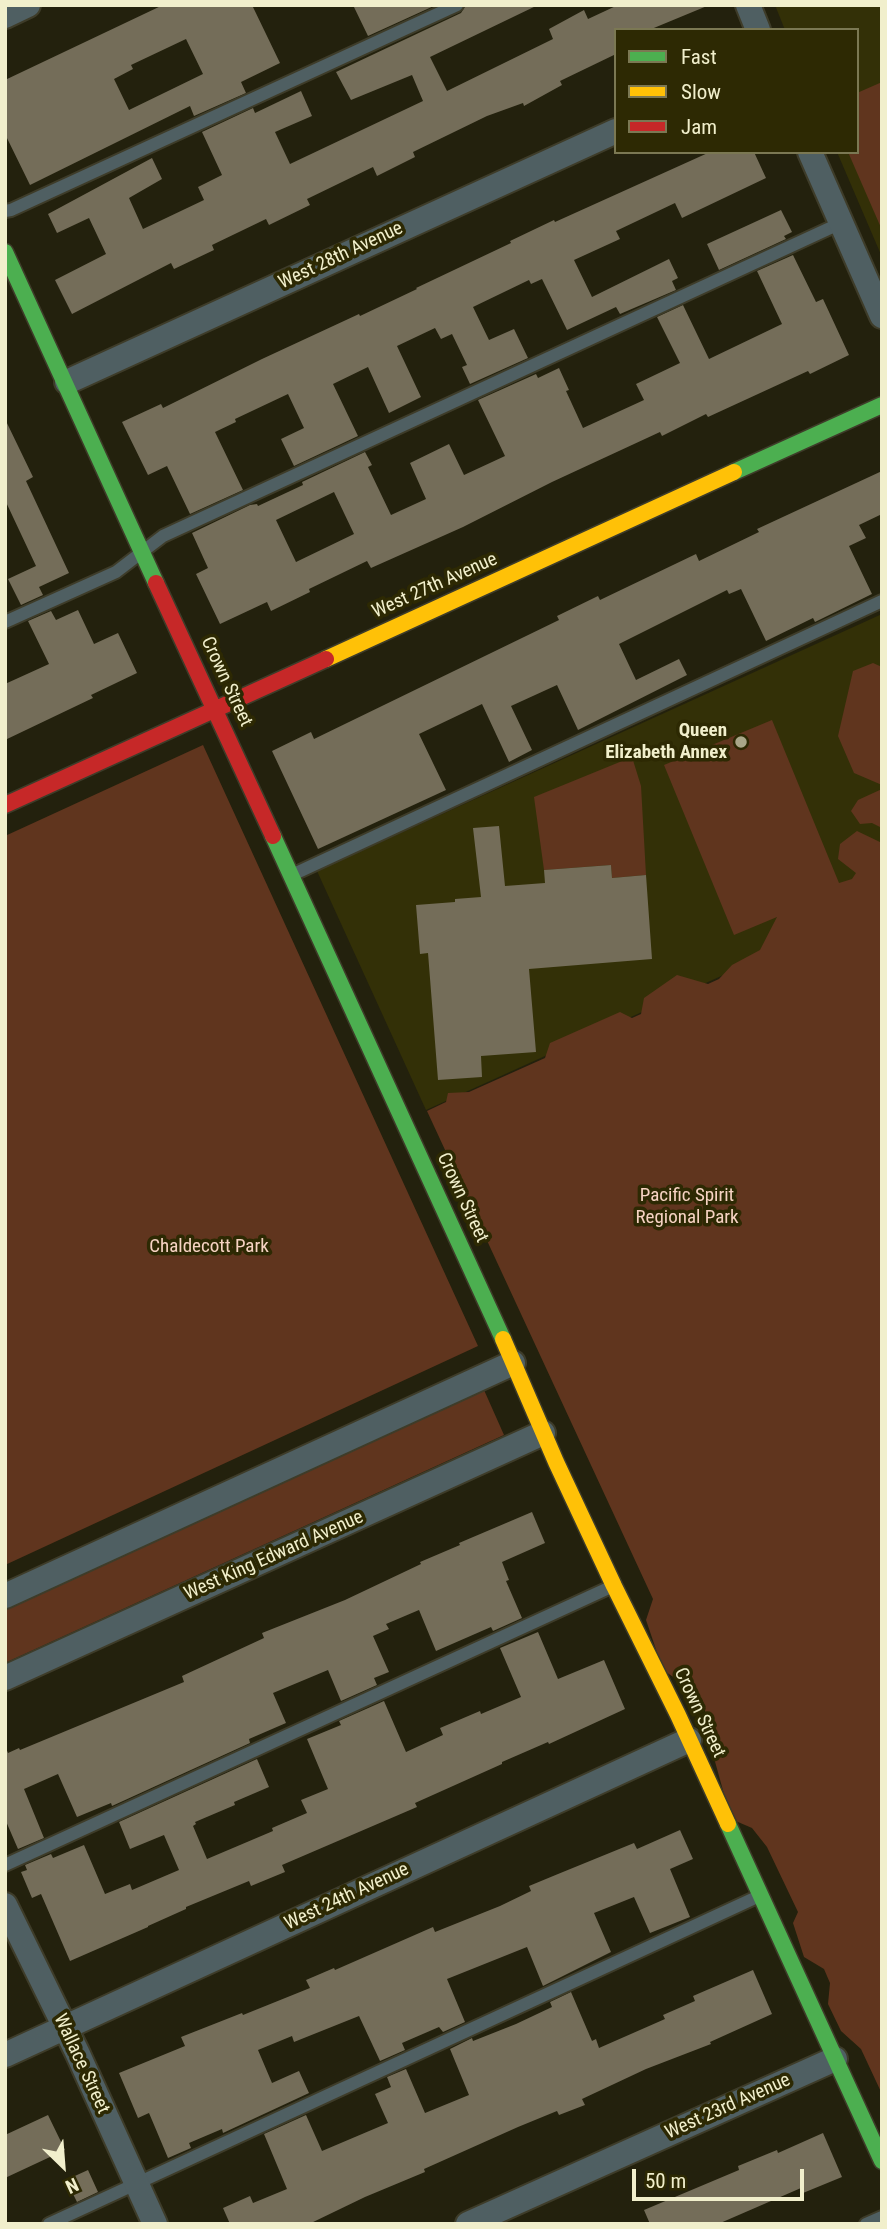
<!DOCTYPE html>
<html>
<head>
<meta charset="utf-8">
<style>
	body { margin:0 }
	#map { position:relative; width:887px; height:2229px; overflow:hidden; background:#23210d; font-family:"Roboto Condensed",sans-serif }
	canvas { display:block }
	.frame { position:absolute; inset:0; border:7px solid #f1efcc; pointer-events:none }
	.legend { position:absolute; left:614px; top:28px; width:245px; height:126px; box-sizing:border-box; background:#2d2903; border:2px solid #7b7853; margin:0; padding:9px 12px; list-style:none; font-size:21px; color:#f1efcc }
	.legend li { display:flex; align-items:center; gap:14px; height:35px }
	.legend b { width:35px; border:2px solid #7b7853 }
	.north { position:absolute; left:28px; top:2131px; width:70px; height:70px; -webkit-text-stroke:5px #2d2903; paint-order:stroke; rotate:155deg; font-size:19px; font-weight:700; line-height:28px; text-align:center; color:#f1efcc }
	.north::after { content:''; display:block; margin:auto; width:24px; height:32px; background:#f1efcc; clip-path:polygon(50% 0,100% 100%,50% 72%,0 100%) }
	.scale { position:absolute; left:632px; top:2169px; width:172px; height:32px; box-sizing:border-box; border:4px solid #f1efcc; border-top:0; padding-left:9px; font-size:21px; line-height:24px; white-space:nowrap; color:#f1efcc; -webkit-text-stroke:5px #2d2903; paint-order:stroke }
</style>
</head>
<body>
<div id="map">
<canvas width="887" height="2229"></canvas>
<div class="frame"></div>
<ul class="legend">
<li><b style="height:9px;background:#4caf50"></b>Fast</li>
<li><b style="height:9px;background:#ffc107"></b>Slow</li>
<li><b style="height:9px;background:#c62828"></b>Jam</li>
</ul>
<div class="north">N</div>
<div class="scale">50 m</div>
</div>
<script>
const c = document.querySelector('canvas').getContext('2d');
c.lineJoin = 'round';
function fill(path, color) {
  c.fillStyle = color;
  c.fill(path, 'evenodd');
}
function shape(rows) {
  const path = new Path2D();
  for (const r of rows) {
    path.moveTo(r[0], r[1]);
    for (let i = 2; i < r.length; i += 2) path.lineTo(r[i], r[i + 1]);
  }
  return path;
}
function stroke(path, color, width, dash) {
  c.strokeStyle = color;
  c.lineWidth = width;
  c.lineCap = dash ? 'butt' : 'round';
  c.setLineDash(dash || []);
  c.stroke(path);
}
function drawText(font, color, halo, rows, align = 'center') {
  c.font = font + ' "Roboto Condensed",sans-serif';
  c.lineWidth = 7;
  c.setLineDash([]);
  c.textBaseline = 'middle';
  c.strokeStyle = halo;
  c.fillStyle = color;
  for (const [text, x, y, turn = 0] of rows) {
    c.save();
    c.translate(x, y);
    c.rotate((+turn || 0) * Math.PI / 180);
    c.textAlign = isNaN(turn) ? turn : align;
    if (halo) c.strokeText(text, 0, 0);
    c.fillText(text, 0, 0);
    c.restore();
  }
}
fill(shape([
	[775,5,882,5,882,257,837,152,857,152,857,30,785,30],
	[882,614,882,903,426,1110,317,871]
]), '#333007');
fill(shape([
	[882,82,882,230,848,152,857,152,857,93],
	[873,663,882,667,882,785,854,773,838,736,853,671],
	[772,720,839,883,852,879,856,873,838,859,840,844,857,831,882,843,882,2094,861,2049,841,2031,828,2004,830,1983,824,1969,804,1957,793,1923,798,1912,767,1847,752,1828,731,1819,714,1758,720,1745,697,1693,663,1670,646,1620,653,1599,427,1111,446,1102,448,1093,469,1092,545,1058,550,1043,620,1012,632,1018,641,1014,644,998,677,975,708,984,719,979,732,965,760,950,777,917,734,935,664,765],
	[203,745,478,1346,5,1565,5,836],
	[632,757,641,786,646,875,612,878,611,865,544,870,534,797],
	[882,789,882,828,872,823,860,824,851,811,858,800],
	[484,1390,504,1435,5,1663,5,1609]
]), '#60351e');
fill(shape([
	[163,5,252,5,280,63,241,82,246,93,194,116,190,106,30,185,5,134,5,80],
	[186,39,203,74,129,110,114,79,133,69,131,65],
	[353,5,436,5,368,36],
	[466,5,538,5,430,57,447,91,553,39,549,29,584,10,588,19,618,5,707,6,649,30,616,30,616,54,560,81,562,85,524,106,523,103,487,116,413,152,415,157,377,176,373,167,307,199,310,205,269,225,266,219,212,245,214,250,174,269,171,263,72,314,55,280,106,254,89,218,57,233,48,214,152,158,162,179,129,198,143,229,204,200,198,187,222,175,202,132,253,108,255,113,301,91,312,116,275,132,290,164,423,101,412,75,351,100,336,72,461,13],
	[710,152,754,152,766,178,682,218,675,203,616,231,620,239,574,260,592,297,669,259,678,278,672,281,676,290,620,314,616,307,567,330,542,279,531,284,529,280,473,307,489,340,514,329,528,358,470,384,462,367,467,365,452,334,441,339,435,328,397,346,421,397,389,413,368,367,333,384,358,436,294,466,281,439,304,428,288,394,235,419,236,422,215,432,243,490,190,514,167,466,148,475,122,422,161,404,163,408,262,359,359,314,360,316,417,289,416,288,511,243,510,241,554,220,555,222],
	[781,210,792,232,784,236,786,239,719,270,707,244],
	[793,255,816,302,823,299,849,355,810,374,808,371,708,417,706,414,662,436,660,432,552,482,463,527,371,568,367,561,309,589,310,592,271,611,267,602,220,624,196,574,208,568,192,533,250,505,257,504,258,506,303,485,302,482,365,452,372,465,368,467,391,515,426,499,410,463,449,444,464,475,505,456,478,400,536,374,538,378,559,368,569,390,566,391,583,428,644,400,636,384,680,363,657,317,683,305,709,359,782,324,757,271],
	[334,492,354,534,296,562,276,520],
	[5,419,33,477,26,481,69,573,39,587,43,595,21,605,8,579,36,566,5,500],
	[882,471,882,514,859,525,866,538,849,546,872,594,815,622,813,618,766,641,741,589,729,594,727,590,619,644,636,680,679,659,687,675,578,730,557,685,511,706,532,750,509,762,482,704,419,734,446,790,318,849,272,751,311,732,314,739,559,620,557,616,598,596,600,600,696,554,699,561,759,532,757,529],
	[78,610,94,644,118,633,137,673,91,695,93,698,5,740,5,684,49,664,28,621,51,611,56,620],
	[499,826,505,886,545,883,544,870,611,865,612,878,646,875,652,959,529,969,536,1052,481,1056,482,1077,438,1080,428,953,420,954,416,905,455,902,455,899,481,897,473,828],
	[532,1512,545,1543,502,1562,509,1580,506,1581,522,1618,493,1631,491,1627,436,1651,419,1610,386,1624,389,1629,373,1636,389,1672,374,1678,377,1685,341,1701,328,1670,273,1693,286,1723,249,1739,250,1743,112,1806,111,1803,77,1817,58,1774,24,1789,44,1838,18,1849,5,1819,5,1746,8,1753,19,1748,20,1750,184,1682,182,1676,264,1638,262,1633,345,1600,421,1564,420,1562,460,1545,459,1543],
	[538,1632,558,1679,604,1660,625,1709,549,1744,548,1742,502,1762,502,1764,415,1803,417,1807,282,1865,285,1872,251,1886,249,1881,186,1907,186,1909,148,1926,148,1927,70,1961,41,1894,32,1898,21,1872,27,1870,25,1865,51,1854,53,1858,84,1845,105,1894,130,1884,132,1890,179,1870,164,1835,130,1849,119,1822,257,1759,269,1787,234,1802,235,1805,195,1822,196,1824,193,1826,207,1859,273,1831,272,1828,307,1813,301,1800,328,1789,307,1739,341,1725,339,1721,384,1701,406,1752,443,1735,440,1728,480,1711,481,1714,521,1697,500,1648],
	[680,1830,693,1859,670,1869,690,1917,650,1933,634,1897,594,1913,611,1952,543,1986,527,1947,447,1979,465,2022,443,2032,439,2027,402,2043,405,2050,380,2061,359,2016,294,2042,292,2036,258,2050,272,2083,299,2071,309,2093,223,2133,222,2129,189,2143,191,2148,168,2158,149,2113,138,2118,119,2073,185,2046,181,2037,242,2013,243,2015,310,1988,306,1980,334,1968,335,1970,433,1927,435,1932,500,1906,531,1891,529,1886,558,1874,634,1843,637,1849],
	[753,1970,772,2014,710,2042,711,2044,646,2069,582,2099,585,2105,559,2115,557,2111,518,2127,424,2169,425,2172,365,2197,309,2224,230,2224,223,2208,250,2196,253,2203,287,2189,264,2134,306,2115,322,2151,388,2123,375,2094,391,2087,387,2077,406,2069,425,2113,469,2095,450,2049,472,2038,473,2041,516,2024,552,2007,550,2002,571,1992,592,2041,596,2039,599,2048,665,2019,663,2015,695,2001,693,1996],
	[48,2115,65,2150,5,2178,5,2135],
	[823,2133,842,2177,803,2193,801,2188,718,2224,650,2224,644,2210,739,2170,738,2166,777,2150,778,2153],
	[88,2170,98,2192,77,2202,66,2180]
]), '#746d59');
const lane = shape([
	[5,211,11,210,457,5],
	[5,622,116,572,163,536,841,223],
	[294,874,882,601],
	[5,1865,613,1586],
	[49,2224,757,1897],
	[866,2224,882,2217]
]);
const street = shape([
	[748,5,758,30],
	[5,16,28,5],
	[810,152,882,316],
	[67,382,616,131],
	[5,1596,513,1363],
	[5,1678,543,1433],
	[5,1905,77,2052,155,2224],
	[5,2055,689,1740],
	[468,2224,835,2059]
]);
const fast = shape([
	[5,252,156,583],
	[734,472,882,405],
	[273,836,503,1339],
	[728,1824,882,2161]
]);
const slow = shape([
	[326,659,734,472],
	[503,1339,556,1462,614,1586,678,1715,728,1824]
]);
const jam = shape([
	[156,583,273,836],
	[5,805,326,659]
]);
stroke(lane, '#3e3c29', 16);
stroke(street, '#3e3c29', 28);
stroke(fast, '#3e3c29', 19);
stroke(slow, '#3e3c29', 19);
stroke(jam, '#3e3c29', 19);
stroke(lane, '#4f5f62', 12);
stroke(street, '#4f5f62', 24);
stroke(fast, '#4caf50', 16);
stroke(slow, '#ffc107', 16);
stroke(jam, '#c62828', 16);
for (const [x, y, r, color] of [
	[741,742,7,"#a9a789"]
]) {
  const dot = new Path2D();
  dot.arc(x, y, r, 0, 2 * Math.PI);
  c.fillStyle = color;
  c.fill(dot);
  stroke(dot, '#2d2903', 2.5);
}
drawText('19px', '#f1efcc', '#2d2903', [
	["West 28th Avenue",341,256,-25],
	["West 27th Avenue",435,586,-24],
	["Crown Street",226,682,65],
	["Crown Street",462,1198,65],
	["West King Edward Avenue",274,1556,-24],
	["Crown Street",699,1713,65],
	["West 24th Avenue",347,1897,-25],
	["Wallace Street",81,2064,65],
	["West 23rd Avenue",728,2107,-24]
]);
drawText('bold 19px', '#f1efcc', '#2d2903', [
	["Queen",727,731],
	["Elizabeth Annex",727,753]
], 'right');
drawText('19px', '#f7d3c3', '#2d2903', [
	["Pacific Spirit",687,1196],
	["Regional Park",687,1218],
	["Chaldecott Park",209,1247]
]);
</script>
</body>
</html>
